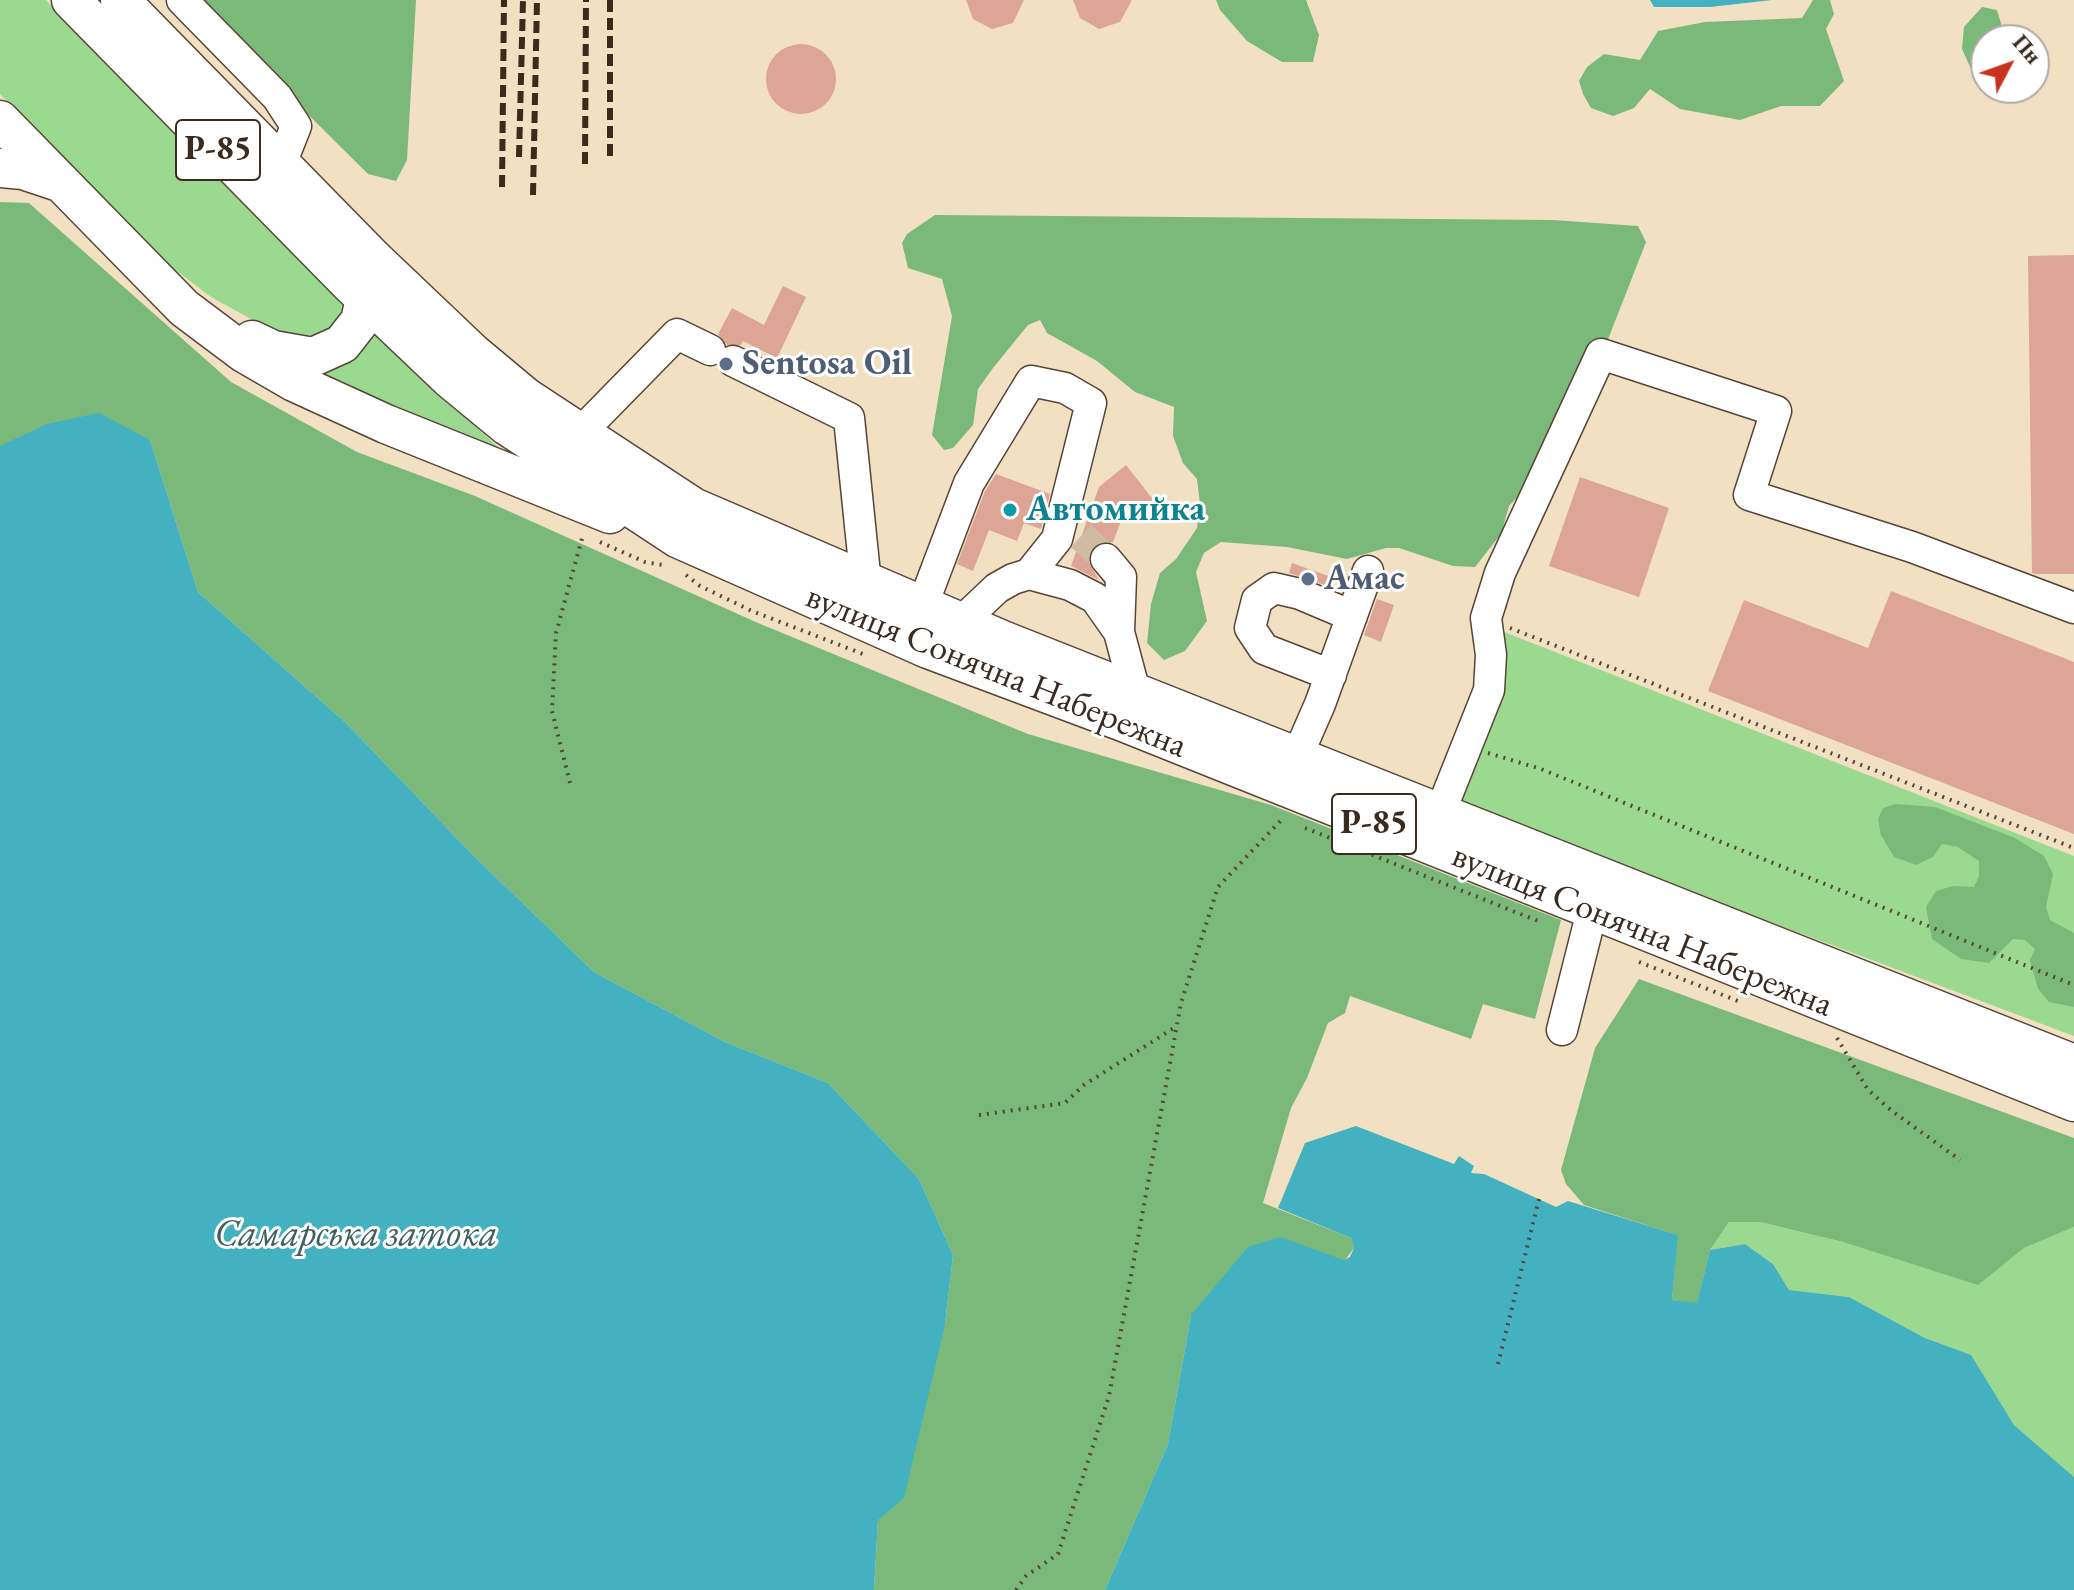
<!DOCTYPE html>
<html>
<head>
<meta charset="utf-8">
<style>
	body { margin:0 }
	#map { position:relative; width:2074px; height:1590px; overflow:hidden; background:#f2e0c2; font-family:"EB Garamond",serif }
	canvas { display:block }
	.north { position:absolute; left:1970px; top:24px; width:80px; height:80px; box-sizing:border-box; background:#fff; border:2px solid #b1aaa5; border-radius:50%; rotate:49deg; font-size:22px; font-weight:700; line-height:32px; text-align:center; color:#3b2a1e }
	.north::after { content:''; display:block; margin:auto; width:28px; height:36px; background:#c8321e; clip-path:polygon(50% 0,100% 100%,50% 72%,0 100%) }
</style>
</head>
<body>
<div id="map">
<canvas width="2074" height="1590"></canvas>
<div class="north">Пн</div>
</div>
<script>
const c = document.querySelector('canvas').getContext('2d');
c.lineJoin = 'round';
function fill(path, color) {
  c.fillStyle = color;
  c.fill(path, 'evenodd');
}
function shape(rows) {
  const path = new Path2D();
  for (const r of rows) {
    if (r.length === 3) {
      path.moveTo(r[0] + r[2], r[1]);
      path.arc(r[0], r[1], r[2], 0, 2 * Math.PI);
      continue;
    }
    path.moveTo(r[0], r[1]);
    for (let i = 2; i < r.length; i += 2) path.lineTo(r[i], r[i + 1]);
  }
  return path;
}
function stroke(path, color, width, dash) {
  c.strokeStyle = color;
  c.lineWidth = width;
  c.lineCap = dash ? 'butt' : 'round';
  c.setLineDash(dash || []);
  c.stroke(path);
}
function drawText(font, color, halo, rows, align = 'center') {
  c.font = font + ' "EB Garamond",serif';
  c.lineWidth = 6;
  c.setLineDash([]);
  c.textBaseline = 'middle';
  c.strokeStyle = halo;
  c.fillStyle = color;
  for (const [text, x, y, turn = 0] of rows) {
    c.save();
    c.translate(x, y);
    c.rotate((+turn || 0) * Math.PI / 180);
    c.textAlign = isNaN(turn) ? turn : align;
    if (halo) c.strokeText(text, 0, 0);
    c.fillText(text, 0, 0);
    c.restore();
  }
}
fill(shape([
	[0,0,46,0,344,305,346,311,337,328,314,341,282,336,211,297,157,256,0,94],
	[376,333,502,451,320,374,343,365],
	[1494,628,2074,856,2074,1036,1451,802],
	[1729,1222,1760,1222,1843,1242,1978,1284,2024,1248,2074,1227,2074,1477,2014,1425,1970,1355,1925,1338,1849,1297,1789,1290,1773,1264,1745,1244,1710,1250]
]), '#9ad98f');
fill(shape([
	[193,0,416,0,407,160,396,181,368,174],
	[1216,0,1306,0,1319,35,1313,62,1282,62,1247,41,1220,10],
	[1813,0,1830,0,1834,14,1826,29,1844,81,1820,106,1781,106,1740,120,1680,109,1650,89,1634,108,1613,116,1591,108,1583,94,1579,81,1587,67,1604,54,1640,60,1658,31,1705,22,1802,18],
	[1982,7,1997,10,2006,40,1986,40,1986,80,1972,71,1962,49,1964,27],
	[0,202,29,203,231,382,357,452,475,496,758,623,1028,734,1271,805,1561,920,1535,1019,1483,1004,1471,1039,1350,996,1345,1013,1328,1023,1307,1078,1291,1108,1263,1203,1351,1238,1354,1248,1345,1260,1191,1315,1168,1444,1105,1590,874,1590,878,1520,945,1325,953,1255,919,1179,828,1083,725,1042,594,972,474,856,346,723,198,592,150,440,0,446],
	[935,215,1553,220,1638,226,1646,242,1607,342,1533,480,1509,506,1501,534,1475,567,1453,566,1399,548,1386,548,1347,559,1287,547,1221,542,1204,553,1196,572,1207,621,1185,651,1164,660,1147,643,1151,604,1160,573,1176,559,1197,528,1200,504,1197,479,1183,463,1173,436,1174,407,1135,392,1097,361,1047,333,1040,320,1028,325,993,368,978,389,973,425,953,448,944,450,932,435,952,316,942,279,908,268,902,243,907,234],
	[1896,804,1935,807,2015,838,2044,856,2053,874,2046,907,2050,920,2074,933,2074,1007,2049,1002,2038,989,2030,960,2035,949,2025,940,2013,939,1989,963,1961,959,1932,939,1926,907,1936,891,1953,886,1974,887,1979,876,1979,861,1958,847,1942,844,1933,857,1916,865,1894,857,1881,835,1878,819,1883,808],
	[1639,979,2074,1138,2074,1227,2024,1248,1978,1285,1843,1242,1760,1222,1729,1222,1710,1250,1697,1304,1672,1300,1677,1235,1584,1205,1566,1184,1561,1170,1595,1048]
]), '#7bb97a');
fill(shape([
	[1650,0,1772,0,1710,7,1654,7],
	[99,413,150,440,198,592,346,723,474,856,594,972,725,1042,828,1083,919,1179,953,1255,945,1325,904,1498,878,1520,874,1590,0,1590,0,446,47,424],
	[1356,1126,1454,1164,1459,1156,1474,1166,1471,1173,1484,1174,1556,1207,1568,1201,1678,1235,1672,1300,1697,1303,1710,1250,1745,1244,1773,1264,1789,1290,1849,1297,1925,1338,1971,1355,2014,1425,2074,1477,2074,1590,1105,1590,1168,1444,1191,1315,1248,1247,1280,1237,1344,1260,1350,1257,1354,1248,1351,1238,1278,1208,1305,1143]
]), '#43b1bf');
fill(shape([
	[966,0,1024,0,1013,23,992,29,973,19],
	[1073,0,1132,0,1120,22,1099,29,1080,18],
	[801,79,35],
	[2074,255,2074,574,2036,574,2032,573,2028,256],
	[783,286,806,297,777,358,743,341,741,345,727,345,718,334,732,308,764,325],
	[1126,465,1155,502,1136,517,1127,505,1113,542,1094,546,1088,561,1099,580,1071,566,1099,487],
	[996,474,1050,494,1041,529,1024,523,1017,541,989,530,973,571,957,564,985,491],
	[1580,477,1669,508,1639,597,1549,566],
	[1292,563,1331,577,1328,586,1289,573],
	[1891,591,2074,662,2074,834,1708,691,1744,600,1868,648],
	[1377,599,1394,605,1381,642,1364,635]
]), '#dca595');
stroke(shape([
	[1081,536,1106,559]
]), '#cdbca1', 30, [30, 15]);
const minor = shape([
	[182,0,277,97,296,126,281,164],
	[733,361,849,418,866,584],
	[580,433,677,334,710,350],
	[1106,559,1121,577,1119,632],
	[922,607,969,483,1031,381,1065,388,1091,403,1057,539,1029,574],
	[960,623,997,588,1013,579,1029,574,1070,585,1095,598,1119,632,1135,692,1128,709],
	[1331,675,1264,649,1250,628,1257,600,1274,588,1300,594,1352,616],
	[1289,775,1320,704,1368,571],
	[1440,813,1489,690,1491,655,1486,618,1500,573,1601,354,1776,411,1749,495,1912,547,2074,608],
	[1562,1030,1592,911]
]);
const major = shape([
	[71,0,349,283,450,379,507,426,677,538,928,649,1123,722,2074,1102],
	[120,0,373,258,473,353,527,398,693,507,1005,641,2074,1064],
	[0,120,184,308,244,353,294,382,386,424,610,514],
	[0,168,23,170,59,182],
	[252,340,273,350,313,357,342,344,360,321,370,277]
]);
stroke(minor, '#564537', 33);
stroke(major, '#564537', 41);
stroke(shape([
	[600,542,645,562,663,565],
	[686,575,700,586,752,611,863,654],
	[1510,628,2074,848],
	[1488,753,1541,769,2074,985],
	[570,783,552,711,556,633,583,535],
	[1305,828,1538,921],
	[1639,962,1738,1001],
	[1837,1038,1868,1090,1892,1111,1960,1160],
	[979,1115,1065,1103,1084,1085,1177,1026],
	[1498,1364,1539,1199],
	[1016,1590,1026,1576,1058,1554,1109,1396,1181,1003,1218,887,1284,817]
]), '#564537', 4, [2, 6]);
stroke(minor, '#fff', 30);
stroke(major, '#fff', 38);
stroke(shape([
	[610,0,610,162],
	[519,157,523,0],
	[585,164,586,0],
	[502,187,504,0],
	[533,195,537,0]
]), '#3b2a1e', 6, [12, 6]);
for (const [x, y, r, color] of [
	[726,364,8,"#5c6f8a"],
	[1010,510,8,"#0f9aa8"],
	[1308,579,8,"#5c6f8a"]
]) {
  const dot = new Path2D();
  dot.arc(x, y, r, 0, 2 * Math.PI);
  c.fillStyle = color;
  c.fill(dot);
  stroke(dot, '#fff', 3);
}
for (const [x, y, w] of [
	[218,150,84],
	[1374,824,84]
]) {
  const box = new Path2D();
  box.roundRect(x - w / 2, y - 30, w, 60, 6);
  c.fillStyle = '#fff';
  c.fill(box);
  stroke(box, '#3b2a1e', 2);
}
drawText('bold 34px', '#3b2a1e', null, [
	["Р-85",218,150],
	["Р-85",1374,824]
]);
drawText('bold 36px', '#4e5e75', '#fff', [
	["Sentosa Oil",742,364],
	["Амас",1324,579]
], 'left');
drawText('bold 36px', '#0d838f', '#fff', [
	["Автомийка",1026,510]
], 'left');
drawText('36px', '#3b2a1e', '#fff', [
	["вулиця Сонячна Набережна",996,672,22],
	["вулиця Сонячна Набережна",1642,931,22]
]);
drawText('italic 38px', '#3e605e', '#fff', [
	["Самарська затока",356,1235]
]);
</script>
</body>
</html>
